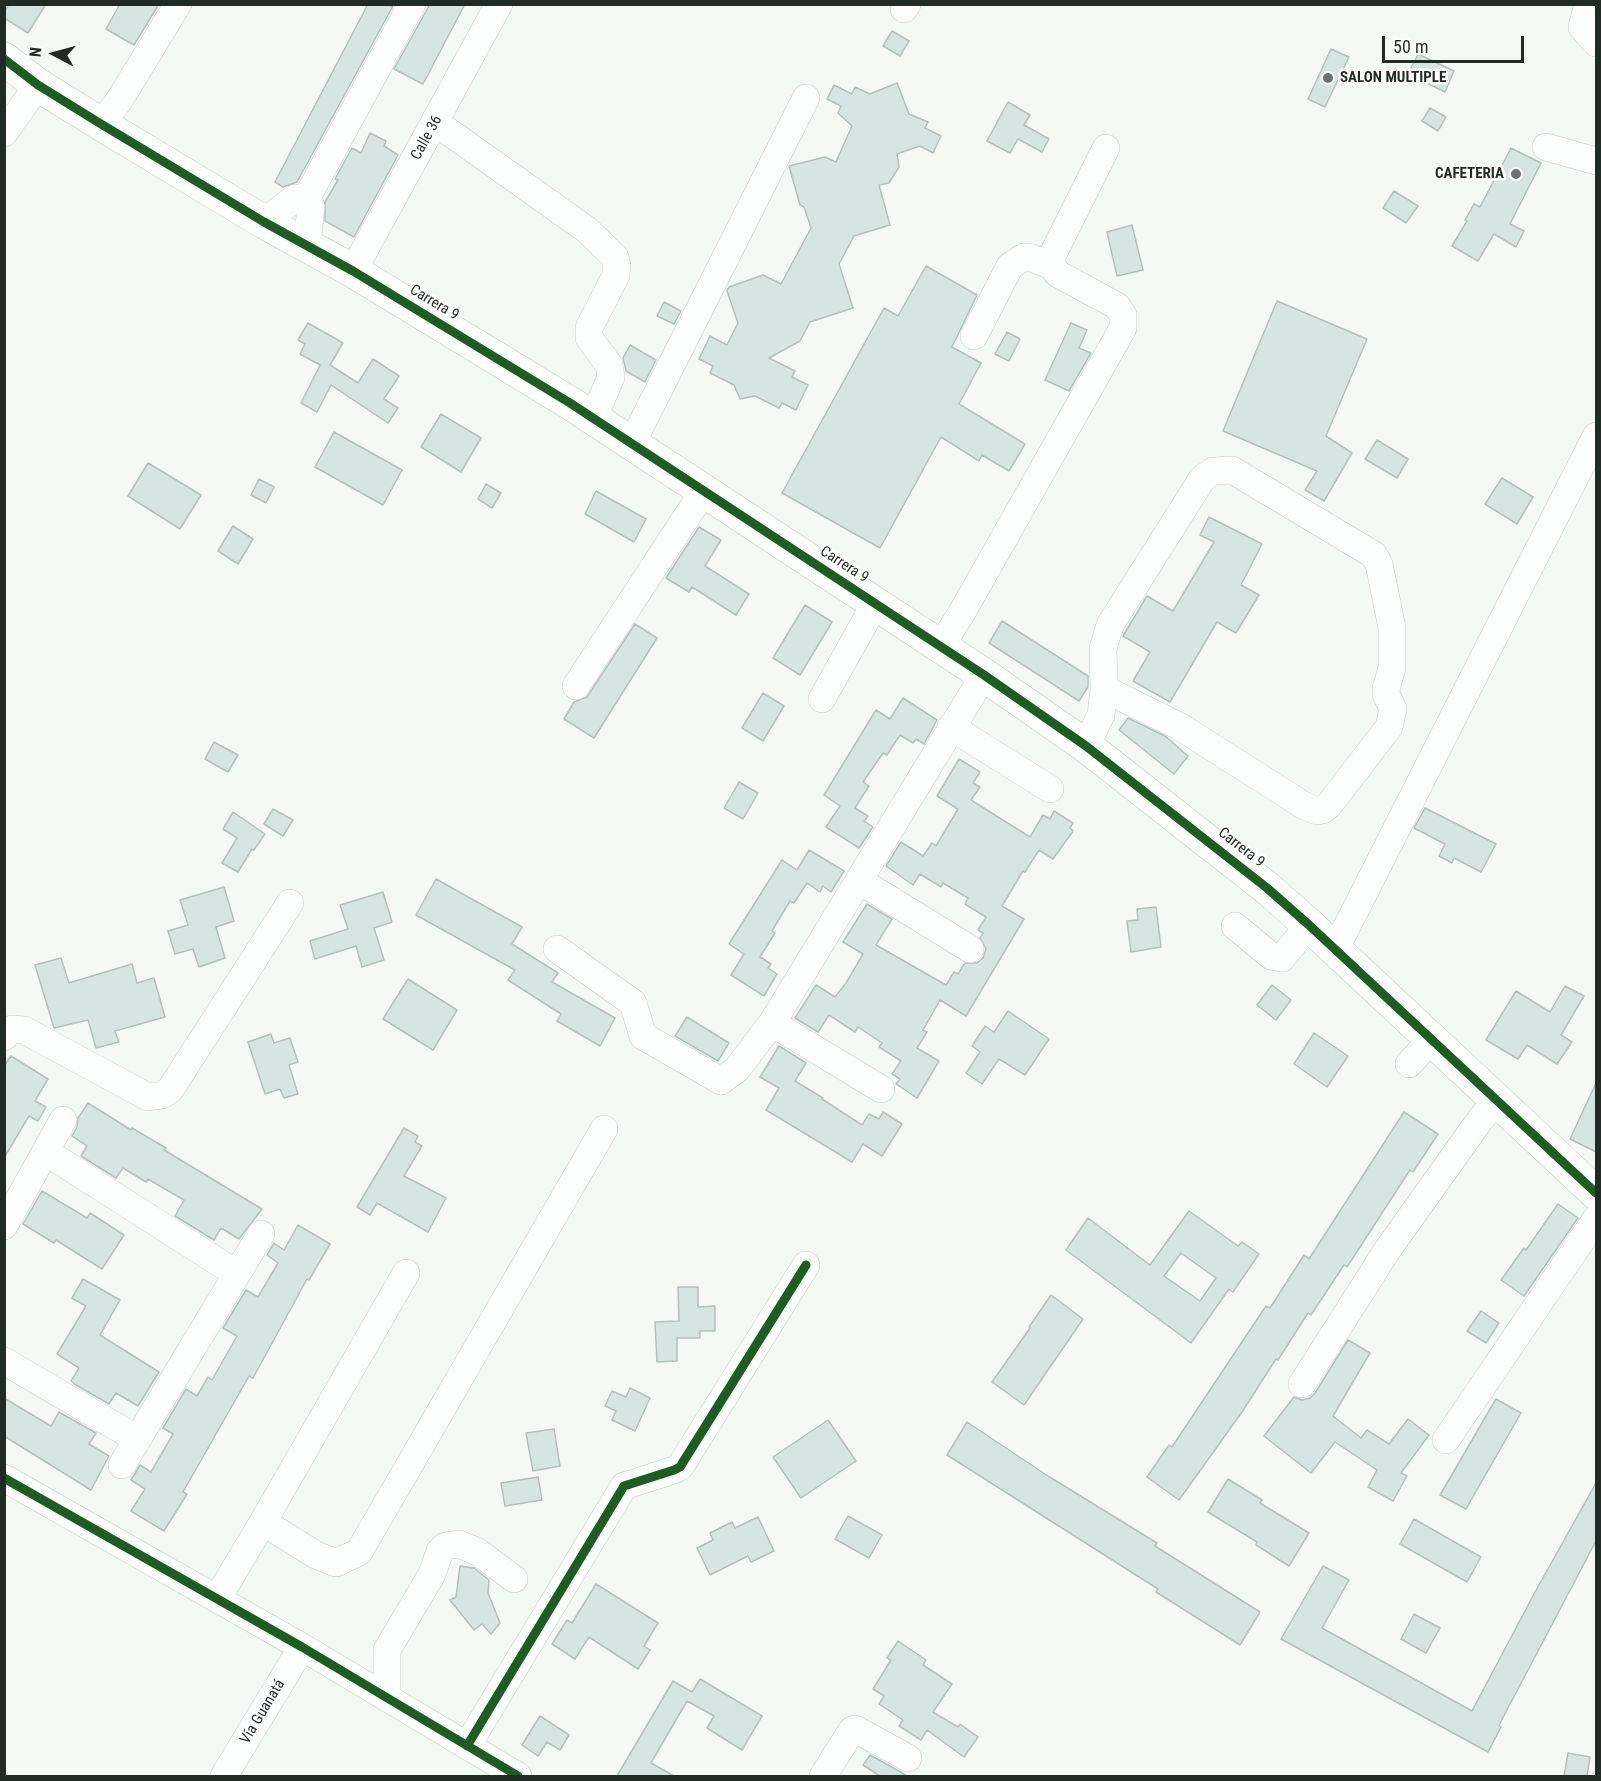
<!DOCTYPE html>
<html>
<head>
<meta charset="utf-8">
<style>
	body { margin:0 }
	#map { position:relative; width:1601px; height:1781px; overflow:hidden; background:#f3faf6; font-family:"Roboto Condensed",sans-serif }
	canvas { display:block }
	.frame { position:absolute; inset:0; border:6px solid #1f2b24; pointer-events:none }
	.north { position:absolute; left:24px; top:24px; width:60px; height:60px; -webkit-text-stroke:4px #fff; paint-order:stroke; rotate:276deg; font-size:16px; font-weight:700; line-height:24px; text-align:center; color:#1f2b24 }
	.north::after { content:''; display:block; margin:auto; width:21px; height:27px; background:#1f2b24; clip-path:polygon(50% 0,100% 100%,50% 72%,0 100%) }
	.scale { position:absolute; left:1382px; top:36px; width:142px; height:27px; box-sizing:border-box; border:3px solid #1f2b24; border-top:0; padding-left:8px; font-size:18px; line-height:21px; white-space:nowrap; color:#1f2b24; -webkit-text-stroke:4px #fff; paint-order:stroke }
</style>
</head>
<body>
<div id="map">
<canvas width="1601" height="1781"></canvas>
<div class="frame"></div>
<div class="north">N</div>
<div class="scale">50 m</div>
</div>
<script>
const c = document.querySelector('canvas').getContext('2d');
c.lineJoin = 'round';
function fill(path, color) {
  c.fillStyle = color;
  c.fill(path, 'evenodd');
}
function shape(rows) {
  const path = new Path2D();
  for (const r of rows) {
    path.moveTo(r[0], r[1]);
    for (let i = 2; i < r.length; i += 2) path.lineTo(r[i], r[i + 1]);
  }
  return path;
}
function stroke(path, color, width, dash) {
  c.strokeStyle = color;
  c.lineWidth = width;
  c.lineCap = dash ? 'butt' : 'round';
  c.setLineDash(dash || []);
  c.stroke(path);
}
function drawText(font, color, halo, rows, align = 'center') {
  c.font = font + ' "Roboto Condensed",sans-serif';
  c.lineWidth = 5;
  c.setLineDash([]);
  c.textBaseline = 'middle';
  c.strokeStyle = halo;
  c.fillStyle = color;
  for (const [text, x, y, turn = 0] of rows) {
    c.save();
    c.translate(x, y);
    c.rotate((+turn || 0) * Math.PI / 180);
    c.textAlign = isNaN(turn) ? turn : align;
    if (halo) c.strokeText(text, 0, 0);
    c.fillText(text, 0, 0);
    c.restore();
  }
}
const building = shape([
	[9,4,46,4,28,33,4,18,4,12,9,4],
	[120,4,159,4,134,45,106,29,120,4],
	[368,4,393,6,297,182,283,187,275,182,368,4],
	[430,4,465,4,423,84,394,69,430,4],
	[892,31,909,41,900,56,883,46,892,31],
	[1331,49,1349,57,1325,107,1308,99,1331,49],
	[1418,54,1454,71,1445,92,1408,74,1418,54],
	[897,83,909,114,928,122,925,128,941,136,933,153,920,146,897,154,899,167,889,183,879,185,890,225,854,236,839,264,853,308,810,322,800,341,769,358,795,371,792,377,808,385,796,410,782,403,779,408,755,396,740,399,734,385,710,373,713,366,699,359,710,336,727,345,738,323,727,291,729,287,763,275,781,284,811,228,804,207,800,205,789,166,825,157,836,162,852,126,838,113,841,106,827,99,834,85,852,94,855,87,870,94,897,83],
	[1008,102,1030,115,1024,125,1049,139,1042,152,1018,139,1010,153,987,141,1008,102],
	[1430,108,1446,117,1438,131,1422,121,1430,108],
	[370,133,386,141,384,146,398,155,354,237,325,221,325,202,338,180,335,179,352,148,361,153,370,133],
	[1511,148,1541,163,1510,224,1524,231,1516,247,1494,234,1478,261,1452,246,1467,221,1465,220,1474,204,1480,207,1511,148],
	[1394,191,1418,206,1406,223,1383,208,1394,191],
	[1132,225,1143,270,1117,276,1107,232,1132,225],
	[926,266,977,295,952,347,981,363,959,404,1025,444,1009,471,982,455,979,461,941,437,880,548,782,493,884,308,898,316,926,266],
	[1277,301,1367,339,1326,436,1352,453,1324,501,1305,490,1317,471,1223,431,1277,301],
	[664,302,681,311,674,324,657,316,664,302],
	[308,323,343,343,330,365,358,383,373,359,399,376,384,399,398,408,388,423,331,385,317,412,301,403,320,365,300,354,305,344,298,340,308,323],
	[1071,323,1087,330,1079,348,1091,353,1069,391,1045,380,1071,323],
	[1007,332,1020,339,1009,361,995,354,1007,332],
	[630,345,656,360,645,382,626,371,623,358,630,345],
	[441,414,481,438,461,472,421,447,441,414],
	[334,432,402,470,383,505,315,467,334,432],
	[1377,440,1408,459,1397,478,1365,459,1377,440],
	[148,463,201,495,180,529,128,496,148,463],
	[1502,478,1533,497,1517,524,1485,504,1502,478],
	[259,479,274,487,266,503,251,495,259,479],
	[486,484,501,493,492,508,478,499,486,484],
	[596,491,646,519,634,542,585,514,596,491],
	[1209,517,1262,544,1241,585,1259,595,1236,633,1217,622,1170,702,1133,681,1150,652,1123,636,1147,596,1173,611,1214,542,1200,535,1209,517],
	[233,526,253,539,238,564,218,551,233,526],
	[699,527,721,540,705,566,749,594,736,615,692,587,689,592,666,578,699,527],
	[805,605,832,622,800,675,773,658,805,605],
	[1002,621,1088,676,1088,687,1079,701,989,643,1002,621],
	[635,624,657,638,594,738,564,719,574,702,587,697,635,624],
	[763,693,784,706,763,741,742,728,763,693],
	[903,698,937,720,924,744,916,739,913,743,900,735,887,755,883,753,863,782,869,786,855,808,868,816,864,821,873,827,859,848,826,827,840,806,824,795,876,710,890,719,903,698],
	[1128,718,1165,736,1188,756,1174,774,1119,730,1128,718],
	[214,742,238,755,228,772,205,759,214,742],
	[959,759,980,772,973,783,980,787,971,800,1030,837,1043,815,1050,819,1054,811,1073,823,1070,828,1073,831,1053,859,1039,850,1025,872,1023,871,1002,906,1024,919,966,1016,940,1000,923,1030,927,1032,917,1048,939,1061,917,1098,896,1084,900,1079,892,1074,901,1061,879,1047,882,1043,858,1027,855,1032,829,1015,818,1032,795,1018,816,985,835,997,846,983,863,954,843,942,867,904,892,919,876,945,946,985,954,972,958,974,965,963,977,963,983,958,986,949,980,938,983,933,978,930,986,917,965,904,968,898,943,883,941,887,920,874,913,885,886,866,901,842,923,856,932,843,936,846,958,809,937,796,959,759],
	[739,782,758,793,743,819,724,808,739,782],
	[1425,808,1496,844,1481,872,1454,858,1452,863,1439,856,1445,844,1414,828,1425,808],
	[273,809,293,820,283,836,264,824,273,809],
	[233,812,265,834,254,850,252,849,238,872,222,863,237,838,223,829,233,812],
	[809,850,844,871,831,892,823,886,820,892,807,883,794,903,790,901,772,931,775,933,760,957,771,964,768,968,777,974,764,996,731,975,744,954,729,944,782,860,797,870,809,850],
	[436,879,522,927,512,944,558,973,552,982,615,1018,600,1046,557,1021,561,1014,508,980,515,970,416,915,436,879],
	[224,887,234,921,216,927,225,958,199,967,193,949,175,954,168,931,188,925,180,900,224,887],
	[383,892,392,922,374,928,384,960,362,967,356,946,315,959,310,941,348,929,340,905,383,892],
	[1156,907,1161,947,1131,952,1127,921,1138,920,1137,909,1156,907],
	[61,958,69,983,132,964,137,983,154,978,165,1017,115,1031,119,1042,96,1048,88,1020,54,1028,35,965,61,958],
	[408,979,457,1010,433,1050,383,1019,408,979],
	[1272,985,1291,1000,1276,1020,1257,1005,1272,985],
	[1565,986,1584,996,1561,1035,1572,1042,1557,1064,1527,1045,1518,1059,1486,1040,1516,991,1550,1012,1565,986],
	[1008,1011,1049,1039,1025,1075,999,1059,982,1084,966,1073,980,1052,972,1046,985,1026,994,1032,1008,1011],
	[687,1017,729,1043,718,1061,675,1036,687,1017],
	[1314,1033,1348,1056,1327,1087,1294,1064,1314,1033],
	[271,1034,274,1043,290,1038,298,1062,289,1065,298,1094,284,1098,280,1089,265,1094,248,1042,271,1034],
	[779,1046,806,1063,795,1081,823,1098,822,1099,862,1125,869,1114,879,1119,883,1112,902,1124,882,1156,863,1144,852,1162,766,1110,779,1088,760,1077,779,1046],
	[11,1056,48,1079,35,1101,46,1107,38,1121,29,1116,4,1158,4,1066,11,1056],
	[1596,1083,1596,1152,1570,1139,1596,1083],
	[88,1103,131,1130,132,1128,166,1148,164,1150,262,1209,239,1239,221,1228,214,1240,175,1216,184,1200,148,1179,146,1182,123,1168,116,1178,81,1156,87,1146,72,1136,77,1127,78,1118,88,1103],
	[1404,1112,1438,1134,1413,1172,1410,1170,1347,1267,1344,1265,1311,1315,1308,1313,1278,1360,1276,1359,1242,1412,1179,1500,1147,1477,1169,1445,1172,1447,1266,1306,1270,1308,1304,1255,1309,1259,1404,1112],
	[404,1128,418,1136,415,1142,422,1146,404,1176,446,1198,428,1232,377,1203,370,1215,357,1207,404,1128],
	[42,1191,87,1218,90,1213,124,1235,102,1269,56,1240,54,1243,23,1224,42,1191],
	[1558,1204,1578,1218,1524,1296,1501,1280,1524,1248,1526,1250,1558,1204],
	[1189,1211,1238,1246,1242,1242,1259,1254,1233,1292,1229,1289,1191,1343,1066,1250,1088,1218,1150,1265,1189,1211],
	[1181,1253,1216,1278,1200,1301,1164,1276,1181,1253],
	[298,1225,330,1244,309,1280,307,1279,253,1378,249,1376,183,1492,187,1494,164,1531,131,1511,145,1489,131,1480,140,1465,151,1472,173,1434,163,1428,186,1389,197,1396,208,1377,212,1380,237,1336,223,1328,246,1290,258,1297,278,1263,267,1255,274,1243,284,1250,298,1225],
	[83,1279,120,1300,100,1335,159,1372,138,1406,116,1393,109,1404,76,1385,71,1381,79,1368,57,1354,86,1306,72,1298,83,1279],
	[678,1287,698,1287,698,1307,715,1306,715,1331,700,1331,700,1338,677,1338,677,1361,657,1362,655,1322,679,1321,678,1287],
	[1051,1295,1083,1319,1024,1405,992,1382,1030,1328,1029,1327,1051,1295],
	[1481,1311,1499,1323,1486,1343,1467,1331,1481,1311],
	[1348,1340,1370,1353,1333,1416,1361,1438,1367,1430,1389,1444,1408,1419,1429,1435,1401,1473,1407,1476,1393,1501,1368,1487,1377,1470,1335,1442,1311,1473,1264,1436,1294,1397,1302,1400,1310,1398,1315,1393,1348,1340],
	[630,1388,650,1398,635,1431,612,1420,616,1411,605,1406,612,1391,626,1397,630,1388],
	[4,1398,51,1426,59,1412,96,1433,89,1444,109,1456,91,1490,4,1436,4,1398],
	[1496,1399,1521,1413,1466,1509,1440,1495,1496,1399],
	[828,1420,856,1461,801,1498,773,1457,828,1420],
	[967,1422,1048,1476,1157,1543,1155,1546,1260,1612,1240,1645,1156,1592,1158,1589,947,1455,967,1422],
	[554,1429,560,1466,533,1471,526,1433,554,1429],
	[538,1477,542,1500,505,1506,501,1483,538,1477],
	[1228,1479,1262,1500,1260,1503,1309,1533,1289,1566,1256,1545,1257,1542,1208,1512,1228,1479],
	[1596,1483,1596,1541,1499,1725,1501,1727,1488,1752,1281,1639,1323,1566,1349,1580,1322,1628,1472,1711,1535,1592,1596,1483],
	[848,1516,882,1535,869,1558,835,1539,848,1516],
	[758,1517,774,1551,751,1562,748,1556,710,1575,697,1548,713,1540,710,1533,732,1522,735,1528,758,1517],
	[1414,1519,1481,1557,1467,1582,1400,1544,1414,1519],
	[460,1566,474,1568,489,1580,488,1593,500,1623,491,1634,482,1624,474,1630,450,1600,456,1597,460,1566],
	[596,1584,658,1623,644,1646,650,1650,638,1669,589,1637,575,1659,552,1644,567,1620,572,1623,596,1584],
	[1414,1614,1440,1628,1426,1653,1401,1639,1414,1614],
	[898,1641,926,1660,923,1665,952,1684,933,1712,958,1727,960,1724,978,1737,964,1757,927,1730,921,1740,899,1726,903,1720,879,1704,884,1696,873,1689,891,1660,887,1658,898,1641],
	[700,1679,762,1716,742,1750,707,1728,714,1716,687,1701,651,1763,674,1776,617,1776,673,1681,692,1692,700,1679],
	[540,1716,569,1735,560,1750,547,1742,538,1756,522,1745,540,1716],
	[1568,1753,1590,1757,1587,1776,1564,1776,1568,1753],
	[870,1755,899,1771,907,1776,880,1776,863,1765,870,1755]
]);
fill(building, '#d6e4e2');
stroke(building, '#b5c0bd', 1.5);
const minor = shape([
	[1588,4,1582,27,1596,43],
	[904,9,907,4],
	[435,122,587,230,615,257,617,266,616,275,589,328,589,338,609,365,611,377,593,419],
	[101,124,120,99,178,4],
	[4,133,38,85],
	[1546,147,1596,161],
	[306,199,412,4],
	[306,199,311,206,307,245],
	[264,222,295,198,306,199],
	[1052,266,1052,256,1106,148],
	[353,271,499,4],
	[631,445,806,98],
	[940,647,961,614,1123,328,1123,315,1117,306,1058,274,1052,266,1032,258,1024,257,1010,266,974,336],
	[576,686,703,492],
	[822,699,875,604],
	[951,727,1050,789],
	[1086,746,1101,715,1104,689,1103,649,1110,625,1202,479,1213,471,1232,470,1374,555,1379,564,1392,628,1392,668,1386,689,1386,694,1393,709,1389,727,1329,805,1323,810,1317,811,1303,805,1179,726,1104,689],
	[860,881,970,949],
	[1235,926,1271,956,1282,958,1309,925],
	[557,949,633,1003,643,1036,721,1081,737,1069,772,1023,984,675],
	[1335,950,1596,436],
	[772,1023,881,1089],
	[4,1037,12,1029,24,1030,148,1097,162,1095,170,1090,290,903],
	[1409,1064,1431,1040],
	[46,1152,237,1274],
	[4,1226,63,1120],
	[4,1361,137,1439],
	[1302,1384,1388,1249,1480,1120,1496,1101],
	[1446,1440,1596,1219],
	[122,1465,261,1234],
	[4,1478,302,1647,518,1776],
	[263,1522,406,1273],
	[217,1599,263,1522,316,1555,336,1563,359,1552,604,1129],
	[387,1698,387,1650,432,1574,440,1551,445,1546,459,1544,478,1552,514,1579],
	[467,1746,624,1486,674,1470,680,1467,806,1265],
	[224,1776,302,1647],
	[823,1776,852,1730,855,1729,908,1758]
]);
const major = shape([
	[4,59,38,85,101,124,264,222,353,271,570,403,984,675,1086,746,1267,888,1309,925,1596,1193]
]);
stroke(minor, '#c2ccc6', 28);
stroke(major, '#c2ccc6', 34);
stroke(minor, '#fdfefe', 27);
stroke(major, '#fdfefe', 33);
stroke(shape([
	[4,59,38,85,101,124,264,222,353,271,570,403,984,675,1086,746,1267,888,1309,925,1596,1193],
	[4,1478,302,1647,518,1776],
	[467,1746,624,1486,674,1470,680,1467,806,1265]
]), '#1b5e20', 9);
for (const [x, y, r, color] of [
	[1328,78,6,"#69736e"],
	[1516,174,6,"#69736e"]
]) {
  const dot = new Path2D();
  dot.arc(x, y, r, 0, 2 * Math.PI);
  c.fillStyle = color;
  c.fill(dot);
  stroke(dot, '#fff', 2);
}
drawText('bold 15px', '#1f2b24', '#fff', [
	["SALON MULTIPLE",1340,78],
	["CAFETERIA",1504,174,"right"]
], 'left');
drawText('15px', '#1f2b24', '#fff', [
	["Calle 36",427,138,-61],
	["Carrera 9",434,303,31],
	["Carrera 9",844,565,33],
	["Carrera 9",1241,848,38],
	["Vía Guanatá",263,1712,-59]
]);
</script>
</body>
</html>
